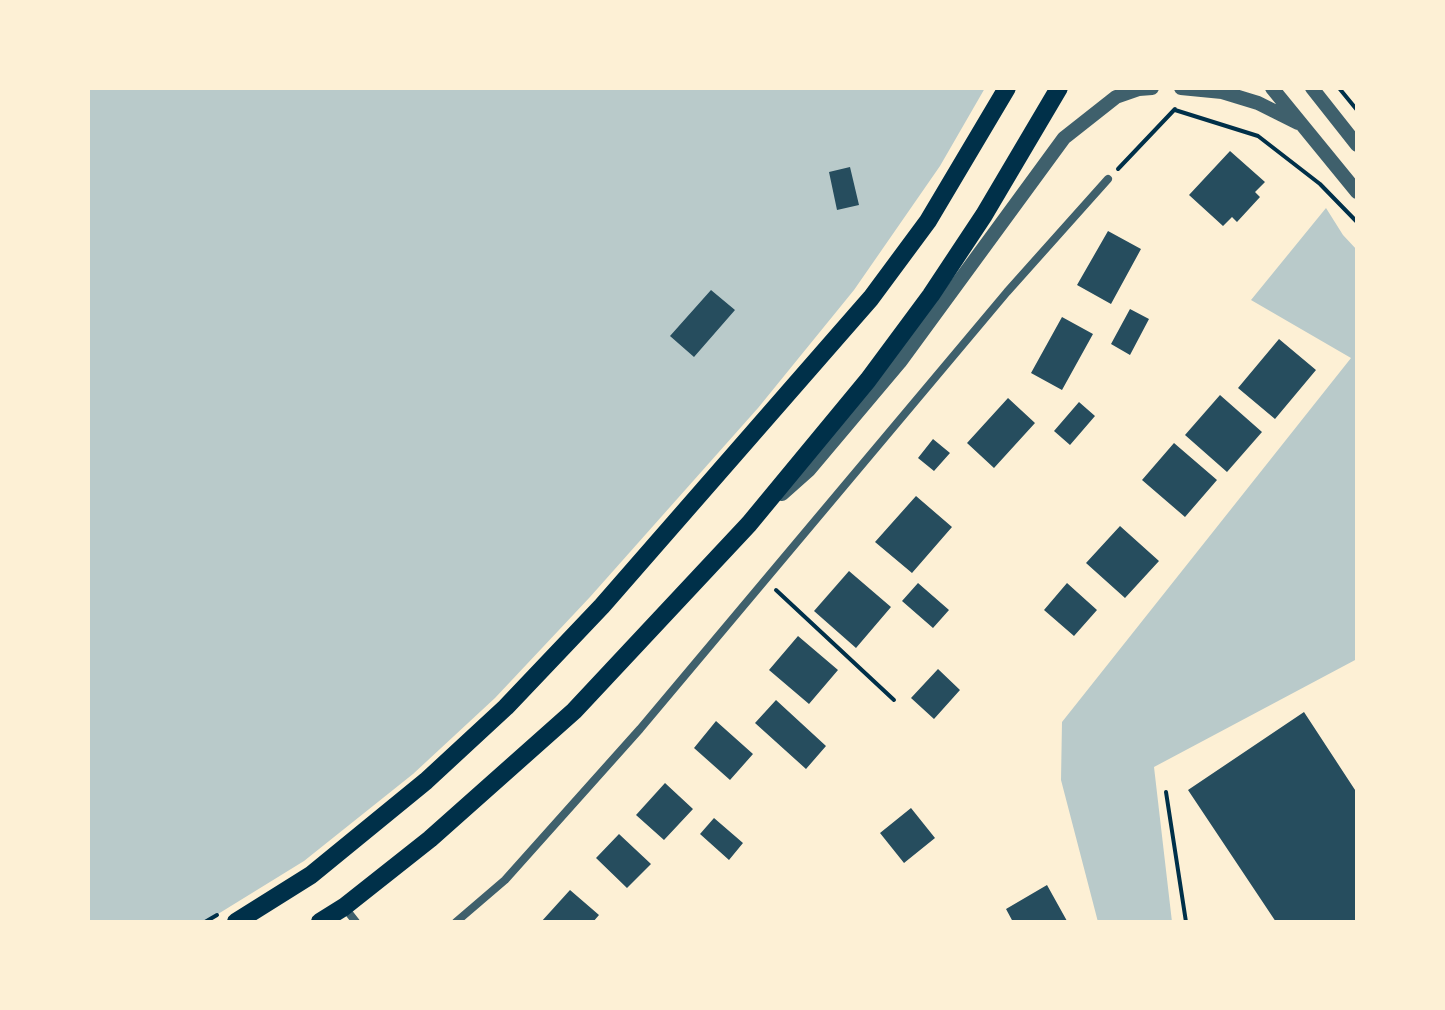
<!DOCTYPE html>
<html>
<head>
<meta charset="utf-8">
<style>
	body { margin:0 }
	#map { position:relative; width:1445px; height:1010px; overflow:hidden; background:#fdf0d5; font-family:"Sofia Sans Condensed",sans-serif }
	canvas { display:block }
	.frame { position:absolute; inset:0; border:90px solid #fdf0d5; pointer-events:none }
</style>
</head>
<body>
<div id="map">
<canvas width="1445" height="1010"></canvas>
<div class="frame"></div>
</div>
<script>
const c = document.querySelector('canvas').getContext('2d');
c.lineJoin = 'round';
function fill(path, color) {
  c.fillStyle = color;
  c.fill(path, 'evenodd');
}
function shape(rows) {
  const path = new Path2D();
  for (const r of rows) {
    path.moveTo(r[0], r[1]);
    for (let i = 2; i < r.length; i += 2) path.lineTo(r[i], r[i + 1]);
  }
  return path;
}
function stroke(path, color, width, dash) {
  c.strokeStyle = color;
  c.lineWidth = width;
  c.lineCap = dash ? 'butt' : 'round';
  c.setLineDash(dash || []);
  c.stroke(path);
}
fill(shape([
	[88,88,985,88,940,166,854,290,758,408,590,597,495,698,413,774,304,861,205,922,88,922],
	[1326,208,1343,235,1357,250,1357,659,1154,767,1172,922,1098,922,1061,780,1062,722,1351,358,1251,300]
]), '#b9caca');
fill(shape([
	[1230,151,1265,182,1255,192,1260,197,1237,222,1232,217,1223,226,1189,195],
	[850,167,859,205,837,210,829,172],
	[1108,231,1141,249,1111,304,1077,285],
	[711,290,735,310,694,357,670,336],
	[1130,309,1149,319,1130,355,1111,344],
	[1062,317,1093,334,1062,390,1031,373],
	[1279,339,1316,370,1275,419,1238,388],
	[1220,395,1262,432,1227,472,1185,435],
	[1008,398,1035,423,994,468,967,443],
	[1079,402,1095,416,1070,445,1054,431],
	[933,439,950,453,934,471,918,458],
	[1174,443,1217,480,1185,517,1142,480],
	[916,496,952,527,912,573,875,542],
	[1120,526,1159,561,1125,598,1086,563],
	[849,571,891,607,856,648,814,611],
	[918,583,949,610,933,628,902,601],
	[1067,583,1097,610,1074,636,1044,610],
	[798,636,838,670,809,704,769,670],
	[938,669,960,690,934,719,911,698],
	[776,700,826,746,806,769,755,723],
	[1304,712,1357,793,1357,922,1276,922,1188,790],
	[716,721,753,754,730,780,694,748],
	[665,783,693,809,664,840,636,815],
	[911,808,935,838,904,863,880,833],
	[714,818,743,843,729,860,700,834],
	[619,834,651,864,627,888,596,858],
	[1047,885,1067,921,1013,922,1006,909],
	[570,890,599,915,593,922,541,922]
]), '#264d5e');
stroke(shape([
	[1339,88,1357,110],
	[1175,110,1258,136,1320,184,1357,222],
	[1118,169,1175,109],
	[776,590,894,700],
	[1166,792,1186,922],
	[205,922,217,915]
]), '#003049', 4);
stroke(shape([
	[345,908,356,922],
	[456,922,505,880,640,729,1007,292,1108,179]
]), '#3f606c', 8);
stroke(shape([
	[1181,88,1222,92,1258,103,1298,123],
	[1272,88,1357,192],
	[1312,88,1357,145],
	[782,494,809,470,900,362,1064,138,1116,97,1139,89,1152,88]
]), '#3f606c', 14);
stroke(shape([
	[236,922,311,875,426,781,506,707,602,606,871,298,928,221,1007,88],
	[320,922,344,907,430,839,574,711,749,524,868,380,931,295,984,215,1059,88]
]), '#003049', 18);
</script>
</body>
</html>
